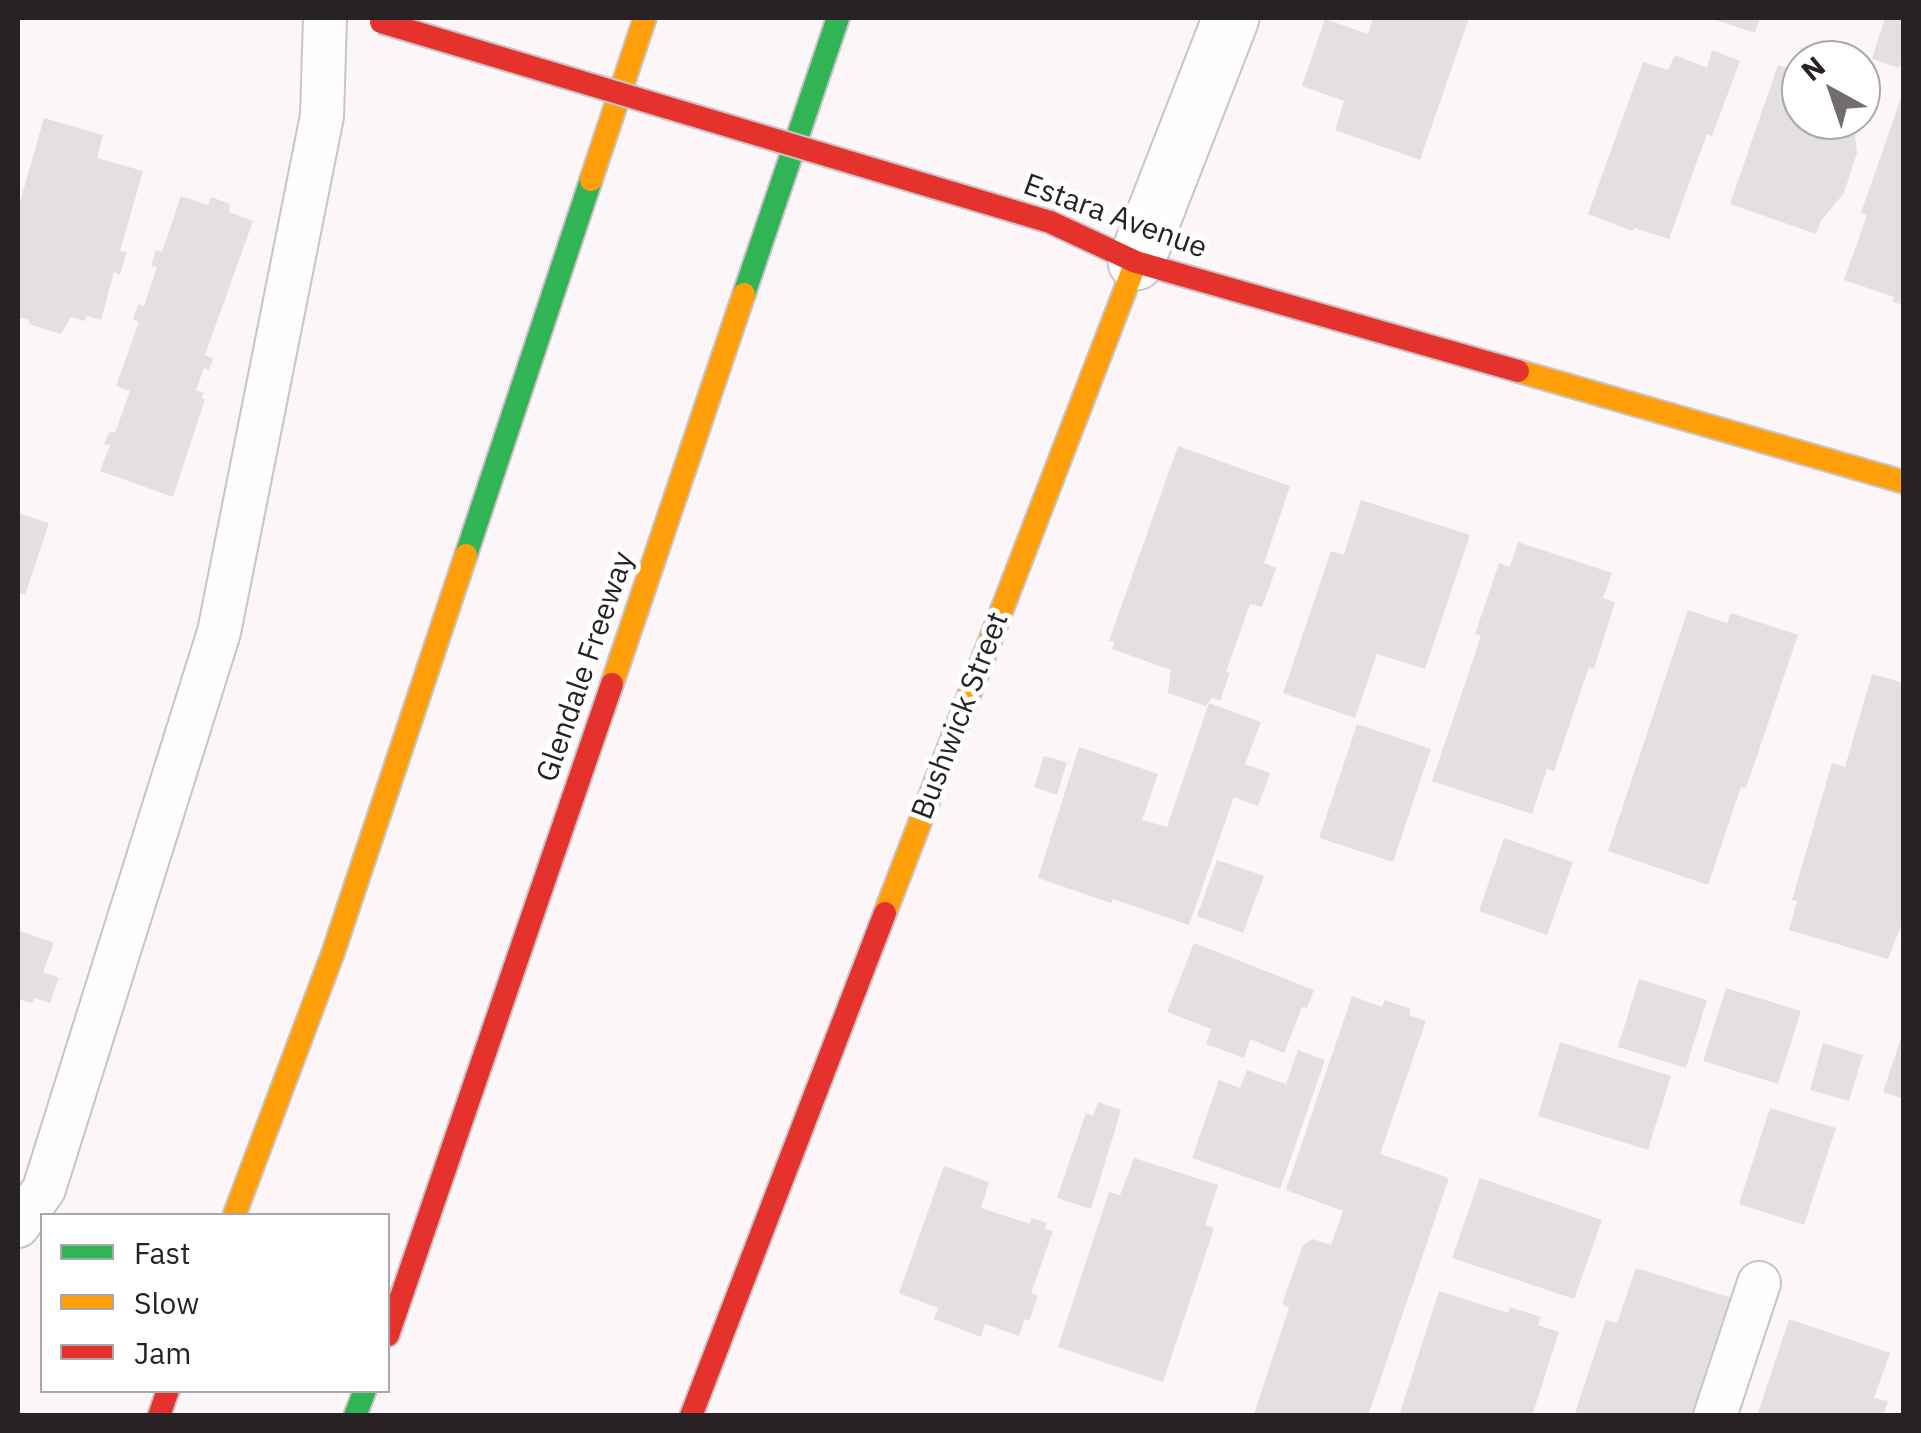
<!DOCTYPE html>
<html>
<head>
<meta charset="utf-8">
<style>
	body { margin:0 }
	#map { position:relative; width:1921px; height:1433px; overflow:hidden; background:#fcf6f9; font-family:"IBM Plex Sans",sans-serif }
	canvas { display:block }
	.frame { position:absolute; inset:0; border:20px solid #282226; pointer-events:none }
	.legend { position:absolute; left:40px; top:1213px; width:350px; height:180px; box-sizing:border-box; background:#fff; border:2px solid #a9a7a8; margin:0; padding:12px 18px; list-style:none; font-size:30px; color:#282226 }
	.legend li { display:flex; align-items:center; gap:20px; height:50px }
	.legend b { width:50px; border:2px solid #a9a7a8 }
	.north { position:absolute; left:1781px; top:40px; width:100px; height:100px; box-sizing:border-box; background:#fff; border:2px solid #a9a7a8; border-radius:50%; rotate:320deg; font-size:28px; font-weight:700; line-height:40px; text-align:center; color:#282226 }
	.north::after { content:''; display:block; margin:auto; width:35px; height:45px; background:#726c70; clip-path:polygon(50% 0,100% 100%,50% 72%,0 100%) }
</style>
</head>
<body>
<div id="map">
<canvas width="1921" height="1433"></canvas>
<div class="frame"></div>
<ul class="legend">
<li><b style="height:12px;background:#30b455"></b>Fast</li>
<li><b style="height:12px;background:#ff9f0a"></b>Slow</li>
<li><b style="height:12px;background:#e5322d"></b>Jam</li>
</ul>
<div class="north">N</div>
</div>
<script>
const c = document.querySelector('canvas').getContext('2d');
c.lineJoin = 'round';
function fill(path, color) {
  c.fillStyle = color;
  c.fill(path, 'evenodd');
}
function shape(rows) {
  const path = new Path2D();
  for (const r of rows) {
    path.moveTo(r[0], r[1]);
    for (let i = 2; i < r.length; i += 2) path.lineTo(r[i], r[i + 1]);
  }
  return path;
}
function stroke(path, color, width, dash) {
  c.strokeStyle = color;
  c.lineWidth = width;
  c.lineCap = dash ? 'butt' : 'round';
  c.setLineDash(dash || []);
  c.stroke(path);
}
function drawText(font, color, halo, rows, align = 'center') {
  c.font = font + ' "IBM Plex Sans",sans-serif';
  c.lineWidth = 10;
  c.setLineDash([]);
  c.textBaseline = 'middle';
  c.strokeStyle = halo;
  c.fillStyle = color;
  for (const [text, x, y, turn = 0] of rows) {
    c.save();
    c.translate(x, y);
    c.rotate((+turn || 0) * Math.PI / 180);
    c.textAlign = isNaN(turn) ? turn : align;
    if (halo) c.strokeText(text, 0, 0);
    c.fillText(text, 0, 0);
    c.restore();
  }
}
fill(shape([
	[1373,18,1469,18,1420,160,1335,130,1344,101,1302,86,1325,19,1368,34],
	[1710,18,1760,18,1755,33],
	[1885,18,1904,18,1904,54,1899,68,1872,59],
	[1801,47,1836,59,1801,60,1801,120,1860,120,1855,134,1857,153,1844,193,1821,221,1816,234,1730,204,1778,65,1793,70],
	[1712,50,1740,61,1712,136,1707,134,1669,239,1635,228,1632,231,1588,214,1643,62,1668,70,1675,55,1707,68],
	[1861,68,1877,73,1862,116,1861,116],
	[1903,92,1904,92,1904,305,1892,302,1894,297,1844,280,1867,215,1861,213],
	[44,118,103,135,97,158,143,171,120,251,127,252,120,275,114,272,101,320,87,316,85,321,71,317,61,334,29,324,29,320,18,317,18,209],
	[181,196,208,205,211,197,230,204,229,212,253,221,205,355,213,359,209,370,204,368,196,390,204,393,201,398,205,399,173,497,100,471,110,445,104,444,110,431,115,433,130,391,116,386,139,322,133,320,138,304,144,306,157,267,151,265,156,250,162,252],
	[1178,446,1290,486,1264,563,1276,568,1262,607,1250,604,1226,672,1230,673,1220,701,1212,697,1206,706,1168,693,1171,670,1112,649,1115,642,1109,641],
	[1361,500,1470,535,1425,669,1377,654,1355,718,1283,693,1331,551,1344,555],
	[18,513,49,523,25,595,18,592],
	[1518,542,1612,573,1603,598,1615,602,1594,669,1589,667,1554,771,1547,769,1532,814,1432,781,1481,636,1475,634,1499,563,1510,567],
	[1688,610,1727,623,1731,613,1798,635,1746,788,1741,787,1708,885,1608,851],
	[1872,674,1904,683,1904,918,1888,959,1789,930,1797,901,1792,900,1832,763,1845,767],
	[1209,703,1261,722,1245,764,1270,773,1258,806,1234,797,1189,925,1113,899,1111,903,1038,878,1079,747,1158,774,1142,820,1167,827],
	[1357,724,1431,749,1393,862,1319,838],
	[1044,756,1067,762,1057,795,1034,787],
	[1504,838,1573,862,1547,935,1479,911],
	[1217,860,1264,876,1243,933,1197,916],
	[18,930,54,943,43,972,59,978,50,1003,35,998,32,1003,18,999],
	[1194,943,1314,990,1307,1008,1302,1007,1284,1053,1250,1039,1244,1058,1206,1044,1211,1029,1167,1012],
	[1639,979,1707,1000,1686,1068,1618,1047],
	[1726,988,1801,1011,1778,1084,1703,1061],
	[1352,996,1382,1007,1385,1000,1411,1009,1409,1015,1426,1021,1380,1154,1449,1178,1368,1416,1257,1416,1254,1414,1289,1308,1282,1304,1303,1245,1313,1239,1331,1245,1343,1211,1286,1190],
	[1903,1032,1904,1032,1904,1099,1883,1092],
	[1560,1042,1671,1076,1648,1150,1538,1116],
	[1823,1043,1863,1055,1849,1101,1810,1090],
	[1298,1050,1325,1060,1280,1189,1192,1158,1219,1080,1240,1088,1247,1070,1286,1084],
	[1098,1102,1121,1110,1091,1209,1057,1198,1086,1113,1093,1116],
	[1770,1108,1836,1128,1804,1225,1739,1204],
	[1134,1158,1218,1185,1205,1225,1214,1228,1163,1382,1058,1347,1109,1192,1120,1195],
	[944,1166,989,1182,981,1208,1030,1224,1032,1218,1047,1223,1045,1229,1053,1231,1031,1293,1038,1296,1029,1321,1025,1319,1019,1336,985,1324,981,1337,934,1319,938,1308,899,1293],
	[1480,1178,1602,1220,1574,1299,1452,1258],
	[1636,1268,1741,1301,1712,1416,1574,1416,1606,1320,1617,1323],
	[1439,1291,1508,1313,1510,1307,1541,1317,1538,1325,1559,1332,1532,1416,1399,1416],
	[1789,1319,1890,1353,1874,1398,1888,1401,1883,1416,1757,1416]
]), '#e4dfe2');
const lane = shape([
	[18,1226,44,1189,219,632,322,116,325,18],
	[1715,1416,1759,1283]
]);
const street = shape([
	[1136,262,1231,18]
]);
const fast = shape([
	[744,294,838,18],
	[466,555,591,180],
	[355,1416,365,1390]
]);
const slow = shape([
	[591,180,645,18],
	[1518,371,1904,482],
	[612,684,744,294],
	[885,913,1136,262],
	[234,1216,333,953,466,555]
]);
const jam = shape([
	[1050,222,1136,262,1518,371],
	[388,1335,612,684],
	[159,1416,168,1390],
	[691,1416,885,913]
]);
stroke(lane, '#c9c4c8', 46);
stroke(street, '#c9c4c8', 59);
stroke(fast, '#c9c4c8', 26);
stroke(slow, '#c9c4c8', 26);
stroke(jam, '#c9c4c8', 26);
stroke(lane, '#fffefe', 42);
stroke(street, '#fffefe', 55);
stroke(fast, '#30b455', 22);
stroke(slow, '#ff9f0a', 22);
stroke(jam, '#e5322d', 22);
const jamBridge = shape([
	[381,22,1050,222]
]);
stroke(jamBridge, '#c9c4c8', 26, []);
stroke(jamBridge, '#e5322d', 22);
drawText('30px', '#282226', '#fff', [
	["Estara Avenue",1115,217,20],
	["Glendale Freeway",586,667,-71],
	["Bushwick Street",961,716,-69]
]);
</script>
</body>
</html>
